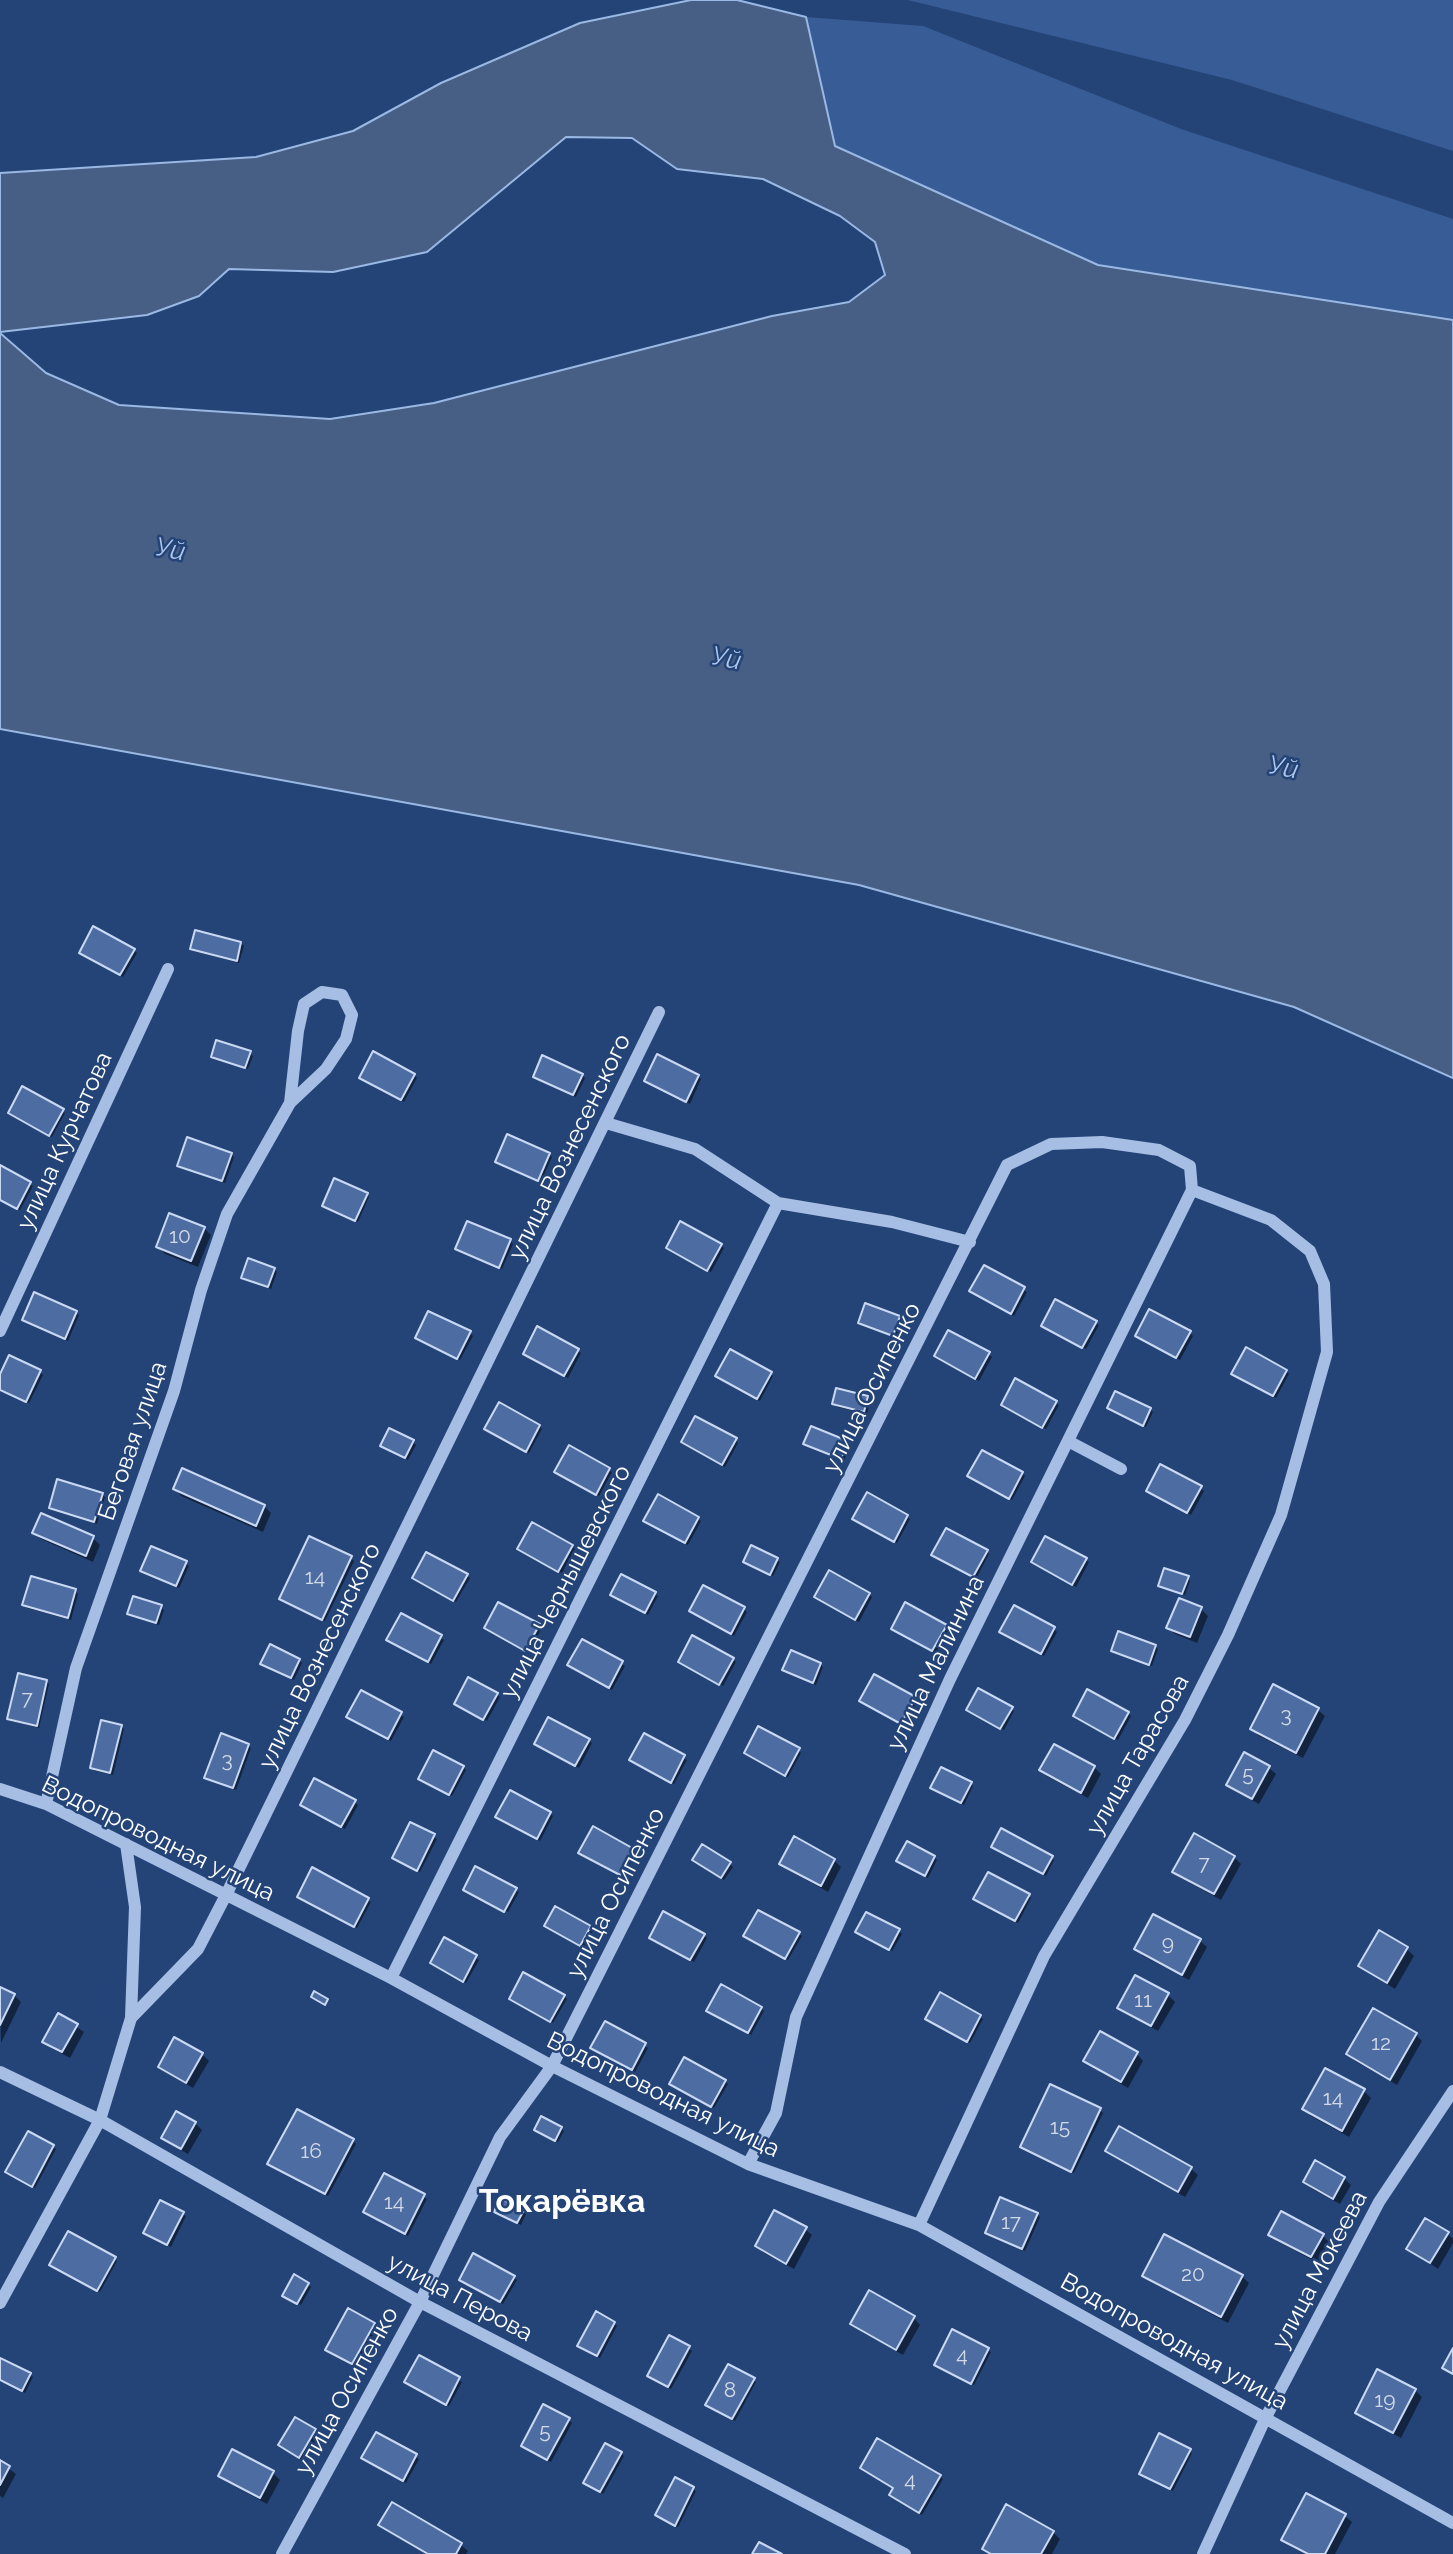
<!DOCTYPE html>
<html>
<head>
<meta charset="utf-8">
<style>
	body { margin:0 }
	canvas { display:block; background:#244478 }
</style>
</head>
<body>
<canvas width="1453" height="2554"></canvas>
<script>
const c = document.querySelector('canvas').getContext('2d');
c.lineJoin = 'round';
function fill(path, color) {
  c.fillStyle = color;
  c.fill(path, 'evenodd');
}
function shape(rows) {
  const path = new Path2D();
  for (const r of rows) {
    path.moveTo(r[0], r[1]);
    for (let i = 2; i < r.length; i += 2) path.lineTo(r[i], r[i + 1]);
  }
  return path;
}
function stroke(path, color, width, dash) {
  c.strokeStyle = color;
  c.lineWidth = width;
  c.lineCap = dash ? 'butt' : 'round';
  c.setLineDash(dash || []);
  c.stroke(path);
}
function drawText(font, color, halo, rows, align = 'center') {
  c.font = font + ' Raleway,sans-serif';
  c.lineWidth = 5;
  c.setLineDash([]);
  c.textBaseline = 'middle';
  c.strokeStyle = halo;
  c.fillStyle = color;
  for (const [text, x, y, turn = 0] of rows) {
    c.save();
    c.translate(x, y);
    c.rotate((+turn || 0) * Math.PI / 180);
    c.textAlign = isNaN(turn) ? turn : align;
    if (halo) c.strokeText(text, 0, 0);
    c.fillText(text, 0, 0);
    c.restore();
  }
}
fill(shape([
	[908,0,1453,0,1453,151,1232,80],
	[806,17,923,26,1181,129,1453,219,1453,320,1098,265,835,146]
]), '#385c96');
const water = shape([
	[691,0,737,0,806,17,835,146,1098,265,1453,320,1453,1078,1294,1007,859,885,0,729,0,333,46,373,119,405,330,419,434,403,772,316,849,302,885,275,875,242,840,216,763,179,677,169,632,138,566,137,427,252,333,272,229,269,199,296,147,315,0,332,0,173,256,157,353,131,441,83,580,23,691,0]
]);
fill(water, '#475e85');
stroke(water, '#9ab8e4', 2);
fill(shape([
	[241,943,244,946,239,963,195,951,192,948],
	[134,950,137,953,123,977,84,955],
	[250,1053,253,1056,248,1069,213,1056],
	[414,1075,417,1078,404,1102,361,1078],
	[582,1075,585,1078,576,1097,535,1076],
	[698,1076,701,1079,690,1104,646,1081],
	[63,1110,65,1113,52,1137,13,1116],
	[231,1154,234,1157,225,1183,179,1166],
	[549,1154,552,1157,541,1182,497,1162],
	[0,1167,33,1186,20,1210,0,1199],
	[367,1194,369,1197,358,1222,324,1205],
	[204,1228,211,1235,198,1267,165,1254,158,1247],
	[510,1241,513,1244,502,1269,457,1248],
	[721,1245,724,1248,711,1272,671,1251],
	[984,1267,1027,1292,1014,1316,971,1291],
	[274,1269,277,1272,271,1289,243,1277],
	[76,1313,79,1315,68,1341,24,1320],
	[899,1318,902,1321,896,1338,860,1323],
	[1096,1323,1099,1325,1086,1349,1046,1328],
	[470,1333,473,1336,460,1360,417,1338],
	[1190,1333,1193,1336,1180,1360,1140,1338],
	[578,1350,581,1353,568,1378,528,1356],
	[989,1354,992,1357,979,1381,936,1356],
	[1286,1371,1289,1374,1276,1398,1236,1376],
	[40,1372,43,1375,29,1403,0,1390,0,1378],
	[770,1373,773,1376,760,1401,717,1376],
	[867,1397,870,1400,867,1414,837,1407,834,1404],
	[1056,1403,1059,1405,1046,1429,1006,1408],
	[1109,1408,1150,1409,1153,1412,1146,1427],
	[539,1426,542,1429,529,1453,489,1432],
	[736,1440,738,1443,725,1467,683,1442],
	[413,1442,416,1445,408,1460,382,1446],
	[805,1443,847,1443,850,1446,844,1461],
	[569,1448,612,1472,599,1496,559,1474],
	[1022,1473,1025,1476,1012,1500,969,1476],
	[1201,1488,1204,1491,1191,1515,1151,1493],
	[175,1489,264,1506,271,1513,263,1532,181,1496],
	[102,1494,105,1497,97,1524,51,1508],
	[868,1495,910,1519,897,1543,857,1522],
	[42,1515,93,1538,100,1545,93,1562,41,1539,34,1533],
	[698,1518,701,1521,688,1545,648,1523],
	[572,1546,575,1549,562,1573,522,1551],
	[987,1551,989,1554,976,1579,936,1557],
	[351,1558,354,1561,325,1621,281,1599],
	[777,1560,780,1562,773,1576,745,1562],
	[1086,1560,1089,1562,1076,1587,1033,1562],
	[186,1563,189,1566,179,1588,142,1571],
	[467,1576,470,1578,456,1602,414,1578],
	[621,1576,658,1596,648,1615,615,1597],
	[1188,1578,1190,1581,1185,1595,1160,1585],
	[75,1591,78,1594,71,1620,27,1608,24,1605],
	[869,1594,872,1597,859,1622,816,1597],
	[1180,1600,1201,1609,1208,1616,1197,1643,1175,1634,1168,1627],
	[161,1607,164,1610,159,1625,129,1614],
	[744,1609,747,1612,734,1636,691,1611],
	[402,1615,444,1640,431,1664,391,1642],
	[539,1626,542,1628,529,1652,486,1628],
	[946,1626,949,1629,936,1653,896,1631],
	[1054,1629,1057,1632,1044,1656,1004,1634],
	[582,1641,625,1666,612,1690,569,1665],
	[1155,1646,1158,1649,1152,1666,1113,1651],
	[733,1659,736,1662,723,1686,683,1665],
	[299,1660,302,1663,294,1680,262,1664],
	[820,1664,823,1667,816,1685,784,1669],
	[46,1681,49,1684,39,1728,12,1721,9,1718],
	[361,1692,404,1717,391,1741,351,1719],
	[497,1694,500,1697,487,1721,456,1704],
	[914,1698,917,1701,904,1725,864,1703],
	[1011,1709,1014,1711,1004,1730,968,1710],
	[1318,1710,1325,1716,1303,1758,1259,1736,1252,1729],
	[1128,1713,1131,1716,1118,1740,1078,1719],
	[121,1726,124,1729,113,1775,95,1771,92,1768],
	[644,1736,687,1760,674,1784,634,1763],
	[589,1740,592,1743,579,1768,539,1746],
	[248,1745,251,1748,236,1790,206,1777],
	[1055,1746,1094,1767,1101,1774,1088,1798,1048,1777,1041,1770],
	[799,1750,801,1753,788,1777,746,1753],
	[463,1767,466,1770,452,1796,423,1781],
	[1269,1768,1276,1774,1259,1804,1235,1791,1228,1784],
	[971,1784,973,1786,964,1805,935,1790],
	[355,1802,358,1805,345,1829,305,1807],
	[550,1813,553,1816,540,1841,500,1819],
	[411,1824,437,1839,420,1872,397,1860],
	[794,1839,834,1860,841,1867,828,1892,788,1870,781,1863],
	[993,1847,1052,1857,1054,1860,1046,1876],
	[633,1850,636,1853,623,1877,583,1855],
	[934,1857,937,1860,928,1878,898,1861],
	[1234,1857,1241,1864,1221,1900,1181,1878,1174,1872],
	[697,1862,730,1864,733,1867,724,1880],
	[313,1870,371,1902,357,1928,299,1897],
	[466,1890,516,1890,519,1892,508,1912],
	[1029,1896,1031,1898,1018,1923,978,1901],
	[556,1909,593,1931,584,1948,549,1929],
	[899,1931,902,1934,892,1951,860,1935],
	[1379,1933,1407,1949,1414,1956,1395,1989,1367,1972,1360,1965],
	[799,1934,802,1936,788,1960,748,1939],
	[704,1935,707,1938,694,1962,654,1940],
	[445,1939,479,1960,466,1983,432,1963],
	[1200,1941,1207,1947,1189,1980,1143,1956,1137,1949],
	[0,1988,14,1995,21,2002,1,2043],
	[941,1994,983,2019,970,2043,930,2022],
	[1168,1995,1175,2002,1158,2031,1126,2014,1119,2008],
	[564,1996,567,1999,553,2023,511,1999],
	[761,2008,764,2011,751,2035,711,2013],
	[59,2015,84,2032,70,2058,51,2048,44,2041],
	[605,2023,648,2048,635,2072,595,2050],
	[1416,2035,1422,2041,1397,2085,1355,2061,1348,2054],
	[202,2054,209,2061,193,2088,167,2073,160,2066],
	[1137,2054,1143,2061,1128,2088,1092,2067,1085,2061],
	[725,2081,728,2084,714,2108,674,2086],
	[1364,2091,1371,2098,1349,2137,1311,2116,1304,2109],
	[1100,2110,1103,2113,1074,2173,1022,2147],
	[195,2123,202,2130,188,2154,170,2144,163,2137],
	[561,2128,564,2131,558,2142,536,2130],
	[1120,2128,1191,2169,1198,2175,1185,2197,1114,2157,1107,2150],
	[28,2133,56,2149,35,2188,10,2175],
	[353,2141,356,2144,328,2196,272,2167],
	[385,2175,427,2199,408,2236,365,2212],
	[1344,2178,1351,2185,1340,2204,1312,2189,1305,2182],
	[161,2202,186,2216,171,2247,148,2235],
	[523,2212,526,2214,521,2225,499,2214],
	[1037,2214,1040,2217,1025,2251,987,2233],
	[805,2229,812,2235,794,2269,764,2253,757,2246],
	[1448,2234,1453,2239,1453,2243,1438,2269,1408,2248],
	[1270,2235,1322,2235,1329,2242,1318,2263,1277,2241],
	[1165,2236,1242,2276,1249,2283,1228,2323,1151,2282,1144,2275],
	[115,2258,117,2261,100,2292,54,2267],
	[514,2277,517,2280,503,2304,461,2280],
	[308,2284,311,2287,301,2305,287,2298],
	[914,2318,920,2325,903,2355,859,2330,852,2323],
	[614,2323,617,2326,600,2358,582,2348],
	[374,2324,377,2327,356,2366,330,2352],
	[952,2332,991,2352,974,2385,939,2367],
	[689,2348,692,2351,671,2389,652,2379],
	[419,2358,462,2382,449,2406,409,2385],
	[0,2360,33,2377,25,2393,0,2380],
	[753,2379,756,2382,735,2421,710,2407],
	[1415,2390,1422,2397,1401,2438,1364,2419,1357,2413],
	[569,2420,572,2423,551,2462,526,2448],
	[315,2431,322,2437,306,2463,280,2445],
	[376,2434,419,2459,406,2483,363,2458],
	[1190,2450,1192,2453,1173,2491,1144,2476],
	[233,2451,273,2473,280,2480,267,2504,227,2482,220,2475],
	[621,2453,624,2456,603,2494,585,2483],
	[0,2462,16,2474,3,2498,0,2496],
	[940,2476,943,2479,922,2515,891,2495],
	[675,2479,696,2491,678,2527,657,2515],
	[1345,2516,1352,2522,1335,2554,1305,2554,1290,2546,1283,2539],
	[381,2524,461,2545,468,2551,466,2554,426,2554,387,2531],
	[1053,2532,1060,2539,1052,2554,990,2554,984,2548]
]), '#0007');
const building = shape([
	[93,926,135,949,120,975,79,953,93,926],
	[195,930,241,942,237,961,190,949,195,930],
	[216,1040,251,1051,245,1068,211,1057,216,1040],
	[373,1051,415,1074,401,1100,359,1078,373,1051],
	[657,1054,699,1075,686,1102,644,1081,657,1054],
	[542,1055,583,1074,573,1095,533,1077,542,1055],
	[22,1086,64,1109,49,1136,8,1113,22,1086],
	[507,1134,550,1153,538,1181,495,1162,507,1134],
	[187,1137,232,1153,222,1181,177,1166,187,1137],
	[0,1165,31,1182,17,1209,0,1200,0,1165],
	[334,1178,368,1193,355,1221,322,1206,334,1178],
	[169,1213,205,1227,191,1261,156,1247,169,1213],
	[467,1221,511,1239,499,1268,455,1249,467,1221],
	[680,1221,722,1244,707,1271,666,1248,680,1221],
	[248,1258,275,1268,268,1287,241,1278,248,1258],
	[984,1265,1025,1287,1011,1314,969,1291,984,1265],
	[34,1292,77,1311,65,1339,22,1320,34,1292],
	[1055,1299,1097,1321,1082,1348,1041,1326,1055,1299],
	[865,1303,900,1316,893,1336,858,1323,865,1303],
	[1149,1309,1191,1331,1176,1358,1135,1336,1149,1309],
	[428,1311,471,1331,457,1359,415,1338,428,1311],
	[537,1326,579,1349,564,1376,523,1354,537,1326],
	[948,1330,990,1352,975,1379,934,1356,948,1330],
	[1246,1347,1287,1370,1273,1396,1231,1374,1246,1347],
	[730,1349,772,1372,757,1399,715,1376,730,1349],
	[9,1355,41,1370,26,1402,0,1390,0,1374,9,1355],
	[1015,1378,1057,1401,1042,1428,1001,1405,1015,1378],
	[836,1388,868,1396,864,1412,832,1404,836,1388],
	[1115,1391,1151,1408,1143,1426,1107,1408,1115,1391],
	[499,1402,540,1425,526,1452,484,1429,499,1402],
	[695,1416,737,1438,722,1465,681,1442,695,1416],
	[811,1426,848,1441,841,1459,803,1444,811,1426],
	[389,1428,414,1440,405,1458,380,1446,389,1428],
	[569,1445,610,1468,596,1495,554,1472,569,1445],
	[982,1450,1023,1472,1009,1499,967,1476,982,1450],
	[1160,1464,1202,1486,1187,1513,1146,1491,1160,1464],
	[182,1468,265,1505,256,1526,173,1489,182,1468],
	[57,1479,103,1493,94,1522,49,1508,57,1479],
	[867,1492,908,1515,894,1542,852,1519,867,1492],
	[658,1494,699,1517,685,1543,643,1521,658,1494],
	[41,1513,94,1536,86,1556,32,1533,41,1513],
	[532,1522,573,1545,558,1572,517,1549,532,1522],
	[946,1528,988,1550,973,1577,931,1555,946,1528],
	[309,1536,352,1556,322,1620,279,1599,309,1536],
	[1045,1536,1087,1558,1072,1585,1031,1562,1045,1536],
	[751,1545,778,1558,770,1575,743,1562,751,1545],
	[151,1546,187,1561,176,1586,140,1571,151,1546],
	[426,1552,468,1574,453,1601,412,1578,426,1552],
	[1164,1568,1189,1576,1182,1594,1158,1586,1164,1568],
	[829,1570,870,1593,855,1620,814,1597,829,1570],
	[621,1574,656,1592,645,1613,610,1595,621,1574],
	[31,1576,76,1589,68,1618,22,1605,31,1576],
	[703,1585,745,1607,731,1634,689,1611,703,1585],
	[133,1596,162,1605,156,1623,127,1614,133,1596],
	[1179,1598,1202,1607,1190,1637,1166,1628,1179,1598],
	[498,1602,540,1624,525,1651,484,1628,498,1602],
	[905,1602,947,1625,932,1651,891,1629,905,1602],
	[1014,1605,1055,1627,1041,1654,999,1632,1014,1605],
	[401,1613,442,1635,428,1662,386,1640,401,1613],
	[1118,1631,1156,1645,1149,1665,1111,1651,1118,1631],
	[692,1635,734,1658,719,1685,678,1662,692,1635],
	[582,1639,623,1661,609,1688,567,1665,582,1639],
	[270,1644,300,1659,291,1678,260,1664,270,1644],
	[791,1650,821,1663,813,1683,782,1670,791,1650],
	[18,1673,47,1680,37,1726,7,1719,18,1673],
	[874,1674,916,1697,901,1724,859,1701,874,1674],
	[468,1677,498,1693,483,1720,454,1704,468,1677],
	[1273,1684,1319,1708,1296,1753,1250,1729,1273,1684],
	[978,1688,1013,1707,1000,1729,966,1710,978,1688],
	[1087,1689,1129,1712,1114,1739,1073,1716,1087,1689],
	[361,1690,402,1712,388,1739,346,1717,361,1690],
	[548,1717,590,1739,575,1766,534,1744,548,1717],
	[101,1720,122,1725,110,1773,90,1768,101,1720],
	[758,1726,800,1748,785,1776,744,1753,758,1726],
	[221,1733,249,1744,233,1788,204,1778,221,1733],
	[644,1733,685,1755,671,1783,629,1760,644,1733],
	[1054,1744,1095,1766,1081,1793,1039,1770,1054,1744],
	[433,1750,464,1766,449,1795,418,1779,433,1750],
	[1244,1752,1270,1766,1252,1799,1226,1785,1244,1752],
	[941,1767,972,1782,961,1803,930,1788,941,1767],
	[314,1778,356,1800,341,1827,300,1805,314,1778],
	[510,1790,551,1812,537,1839,495,1817,510,1790],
	[410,1822,435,1834,417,1871,392,1858,410,1822],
	[593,1826,634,1849,620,1875,578,1853,593,1826],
	[1001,1828,1053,1856,1043,1874,991,1847,1001,1828],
	[1194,1833,1235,1856,1214,1894,1172,1872,1194,1833],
	[794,1836,835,1859,821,1886,779,1864,794,1836],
	[907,1841,935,1856,925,1876,896,1861,907,1841],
	[702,1844,731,1862,721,1878,692,1860,702,1844],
	[475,1866,517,1888,504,1912,463,1890,475,1866],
	[312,1867,369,1898,354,1927,297,1897,312,1867],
	[988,1872,1030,1894,1015,1921,973,1899,988,1872],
	[555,1906,591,1926,580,1946,544,1926,555,1906],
	[758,1910,800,1932,785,1959,743,1936,758,1910],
	[663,1911,705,1934,690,1960,649,1938,663,1911],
	[866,1912,900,1929,889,1950,855,1932,866,1912],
	[1153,1914,1201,1939,1182,1975,1134,1949,1153,1914],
	[1379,1930,1408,1947,1387,1983,1358,1966,1379,1930],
	[444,1937,477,1955,463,1982,430,1963,444,1937],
	[523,1972,565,1995,550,2022,509,1999,523,1972],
	[1135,1975,1169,1993,1151,2026,1117,2008,1135,1975],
	[721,1984,762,2007,748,2033,706,2011,721,1984],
	[0,1987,15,1994,0,2025,0,1987],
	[314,1991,328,1999,325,2005,311,1997,314,1991],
	[940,1992,981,2015,967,2042,925,2019,940,1992],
	[1373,2008,1417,2033,1390,2080,1346,2054,1373,2008],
	[58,2013,78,2024,62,2052,42,2042,58,2013],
	[605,2021,646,2043,632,2070,590,2048,605,2021],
	[1100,2031,1138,2052,1121,2082,1083,2061,1100,2031],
	[174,2037,203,2053,186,2083,158,2067,174,2037],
	[684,2057,726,2080,711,2107,669,2084,684,2057],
	[1325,2068,1365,2089,1342,2131,1302,2109,1325,2068],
	[1050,2084,1101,2108,1071,2172,1020,2147,1050,2084],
	[297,2109,354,2139,325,2194,267,2164,297,2109],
	[176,2111,196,2122,181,2149,161,2138,176,2111],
	[541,2116,562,2127,555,2141,534,2130,541,2116],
	[1119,2126,1192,2167,1178,2192,1105,2151,1119,2126],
	[28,2131,54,2145,32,2187,5,2172,28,2131],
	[1315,2160,1345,2177,1333,2199,1303,2182,1315,2160],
	[384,2173,425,2194,405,2234,363,2212,384,2173],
	[1000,2197,1038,2213,1022,2249,985,2233,1000,2197],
	[500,2198,524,2210,517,2223,494,2212,500,2198],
	[160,2200,184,2212,167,2245,143,2233,160,2200],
	[774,2210,807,2227,786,2264,755,2246,774,2210],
	[1281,2211,1324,2234,1311,2257,1268,2235,1281,2211],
	[1425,2218,1449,2232,1430,2263,1406,2249,1425,2218],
	[68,2231,116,2257,97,2291,49,2265,68,2231],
	[1164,2234,1243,2275,1221,2317,1142,2276,1164,2234],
	[473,2253,515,2276,500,2302,459,2280,473,2253],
	[294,2274,309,2283,297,2304,282,2296,294,2274],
	[869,2290,915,2316,896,2350,850,2324,869,2290],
	[348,2308,375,2323,352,2364,325,2350,348,2308],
	[596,2311,615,2322,597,2356,577,2346,596,2311],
	[952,2329,989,2348,971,2384,934,2365,952,2329],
	[669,2335,690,2346,668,2387,647,2376,669,2335],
	[1453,2348,1453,2374,1442,2368,1453,2348],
	[419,2355,460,2377,446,2405,404,2382,419,2355],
	[0,2358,31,2373,22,2391,0,2380,0,2358],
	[728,2364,755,2378,732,2419,705,2405,728,2364],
	[1377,2369,1416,2389,1393,2433,1355,2413,1377,2369],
	[543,2404,570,2418,547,2460,521,2446,543,2404],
	[295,2417,316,2429,299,2458,278,2445,295,2417],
	[376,2432,417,2454,403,2481,361,2458,376,2432],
	[1159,2433,1191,2449,1170,2489,1139,2474,1159,2433],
	[877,2438,941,2475,919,2513,889,2495,893,2488,860,2468,877,2438],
	[605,2443,622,2452,600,2492,583,2483,605,2443],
	[232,2449,274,2471,260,2498,218,2476,232,2449],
	[0,2460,10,2466,0,2485,0,2460],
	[675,2477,694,2487,675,2526,655,2515,675,2477],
	[1306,2493,1346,2514,1325,2554,1308,2554,1281,2540,1306,2493],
	[392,2502,462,2543,456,2554,428,2554,378,2525,392,2502],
	[1006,2504,1054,2531,1041,2554,991,2554,982,2549,1006,2504],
	[759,2542,782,2554,752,2554,759,2542]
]);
fill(building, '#4d6da2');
stroke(building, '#c9d9f3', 2);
stroke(shape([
	[322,992,342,995,352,1015,346,1039,326,1069,290,1103,298,1031,304,1004,322,992],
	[606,1123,695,1149,778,1203,892,1222,970,1242],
	[0,1331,168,969],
	[1068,1441,1121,1469],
	[0,1789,46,1804,391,1978,552,2066,748,2164,919,2225,1453,2523],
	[46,1804,76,1668,174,1391,201,1290,227,1214,290,1103],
	[126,1844,135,1907,131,2018],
	[391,1978,778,1203],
	[0,2072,100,2120,420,2302,905,2554],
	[748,2164,776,2113,796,2017,950,1679,1192,1190],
	[0,2303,100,2120,131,2018,198,1949,226,1895,659,1012],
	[282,2554,420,2302,500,2137,552,2066,1007,1165,1051,1144,1102,1142,1159,1150,1190,1166,1192,1190,1271,1220,1310,1251,1324,1284,1327,1352,1281,1515,1228,1635,1185,1720,1044,1956,919,2225],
	[1203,2554,1266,2417,1379,2202,1453,2091]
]), '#a6bee3', 12);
drawText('21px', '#d2dae8', null, [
	["10",180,1237],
	["14",315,1578],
	["7",27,1699],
	["3",1286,1716],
	["3",227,1761],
	["5",1248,1775],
	["7",1204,1864],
	["9",1168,1944],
	["11",1143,2001],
	["12",1381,2044],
	["14",1333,2099],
	["15",1060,2128],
	["16",311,2152],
	["14",394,2203],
	["17",1011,2223],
	["20",1193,2275],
	["4",962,2356],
	["8",730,2391],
	["19",1385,2401],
	["5",545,2432],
	["4",910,2481]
]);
drawText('24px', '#fff', '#244478', [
	["улица Курчатова",65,1141,-65],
	["улица Вознесенского",570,1147,-64],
	["улица Осипенко",872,1388,-63],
	["Беговая улица",133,1441,-71],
	["улица Чернышевского",566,1582,-63],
	["улица Вознесенского",320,1656,-64],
	["улица Малинина",936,1663,-64],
	["улица Тарасова",1138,1755,-60],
	["Водопроводная улица",158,1839,26],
	["улица Осипенко",616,1893,-63],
	["Водопроводная улица",663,2095,26],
	["улица Мокеева",1320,2270,-62],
	["улица Перова",460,2298,28],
	["Водопроводная улица",1174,2342,29],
	["улица Осипенко",347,2391,-61]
]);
drawText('italic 26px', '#b1c8eb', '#244478', [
	["Уй",170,550,11],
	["Уй",726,659,11],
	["Уй",1283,768,11]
]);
drawText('bold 32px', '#fff', '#244478', [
	["Токарёвка",562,2202]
]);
</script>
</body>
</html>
